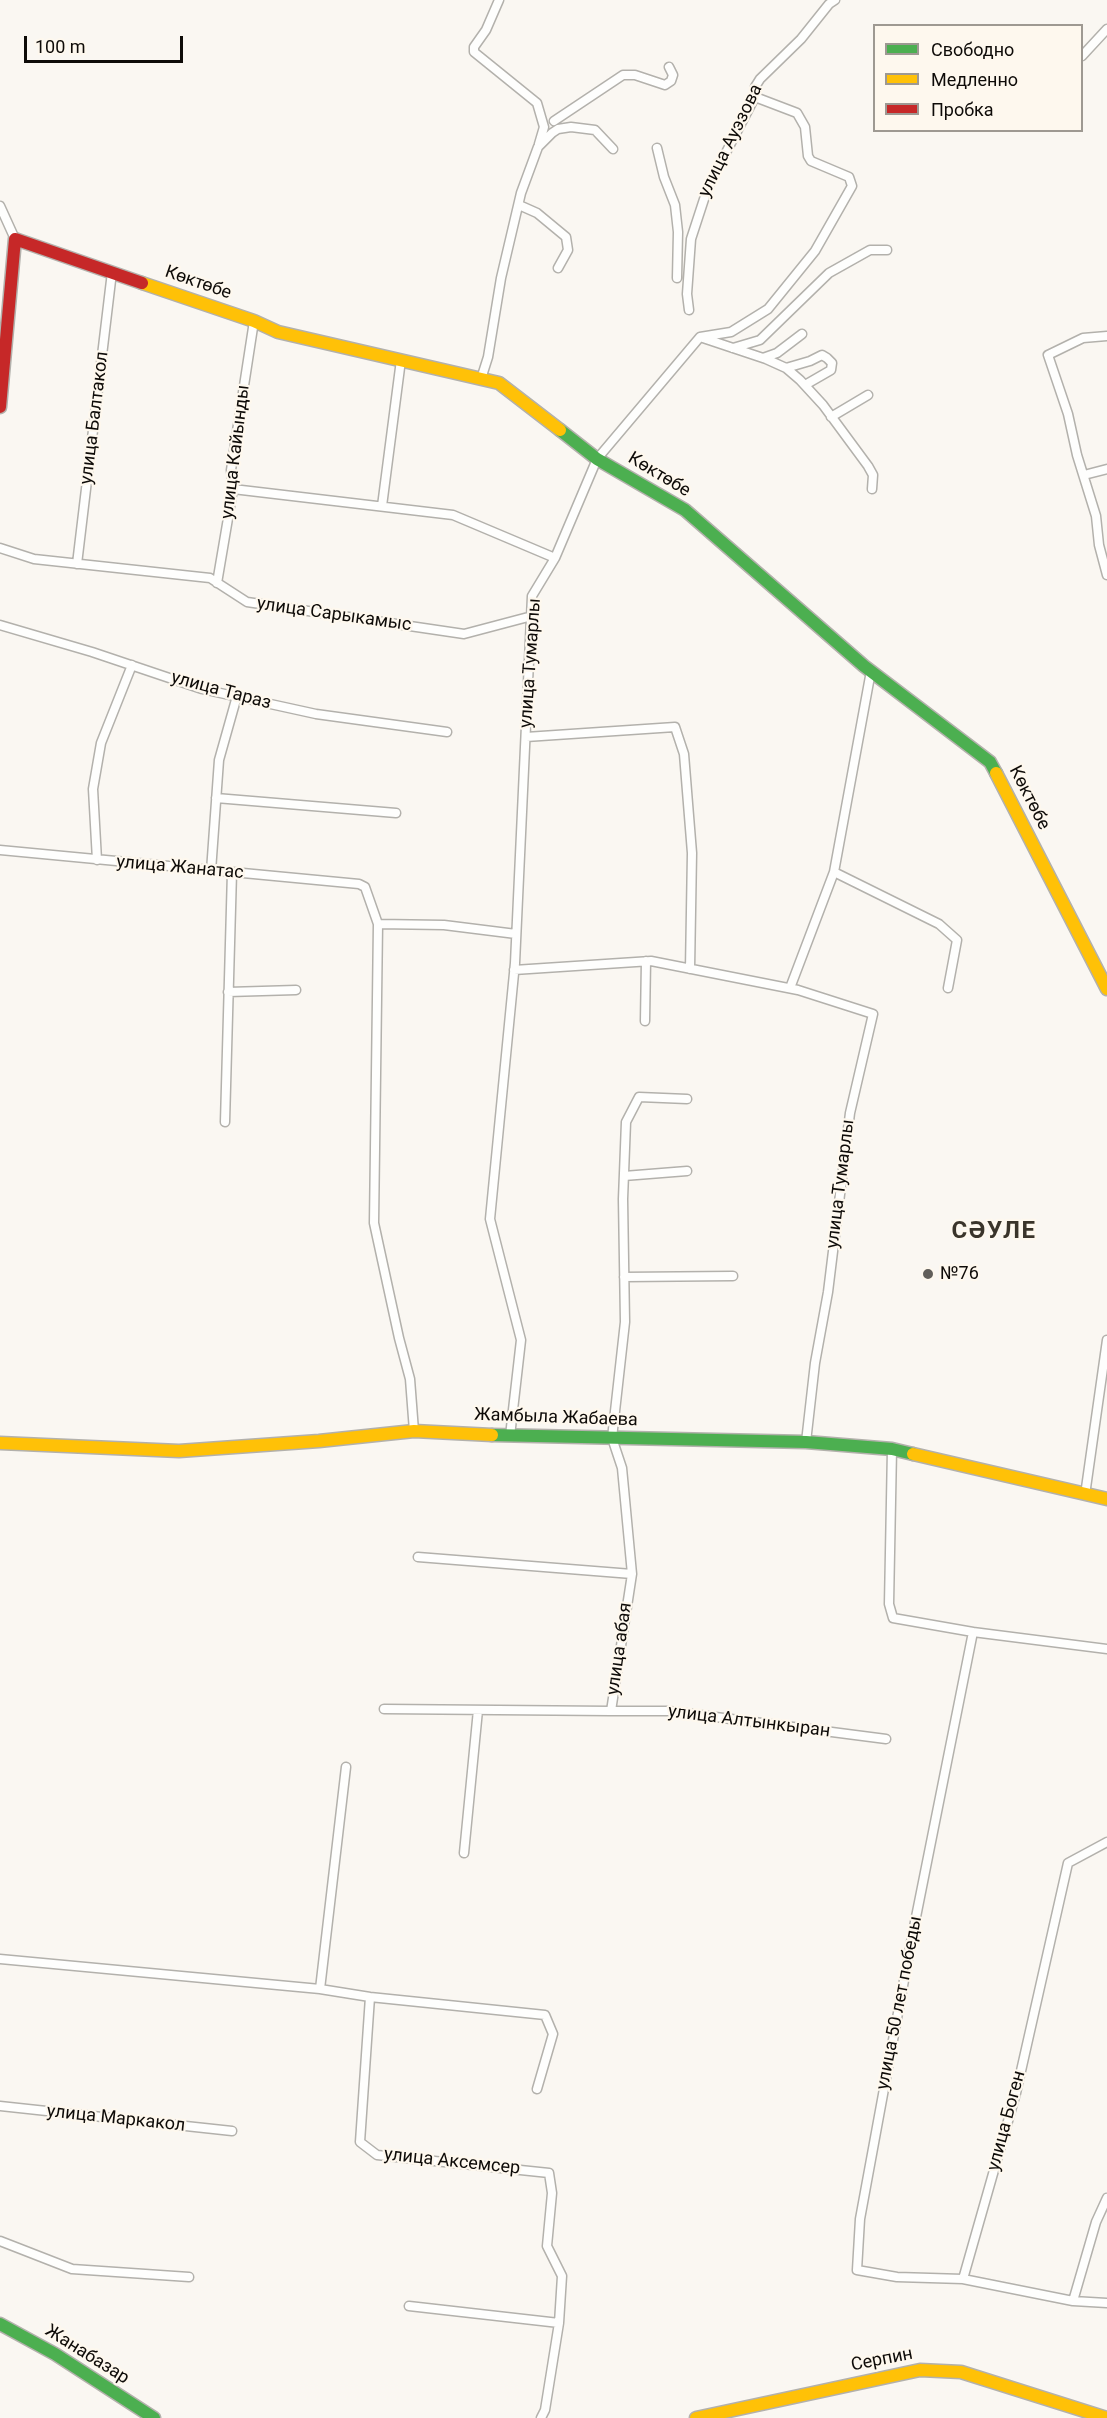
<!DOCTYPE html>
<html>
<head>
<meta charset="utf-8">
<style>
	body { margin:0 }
	#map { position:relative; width:1107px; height:2418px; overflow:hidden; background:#faf7f2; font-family:Roboto,sans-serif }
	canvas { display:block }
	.legend { position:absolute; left:873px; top:24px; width:210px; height:108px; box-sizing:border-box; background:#fef8ee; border:2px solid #9e9992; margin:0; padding:8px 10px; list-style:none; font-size:18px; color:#0e0b08 }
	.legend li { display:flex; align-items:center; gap:12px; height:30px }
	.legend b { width:30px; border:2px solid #9e9992 }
	.scale { position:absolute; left:24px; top:36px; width:159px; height:27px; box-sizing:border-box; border:3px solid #0e0b08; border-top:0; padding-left:8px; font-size:18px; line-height:21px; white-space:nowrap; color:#0e0b08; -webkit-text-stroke:4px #fef8ee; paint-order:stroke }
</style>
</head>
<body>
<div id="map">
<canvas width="1107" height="2418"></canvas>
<ul class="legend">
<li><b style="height:8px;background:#4caf50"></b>Свободно</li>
<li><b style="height:8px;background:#ffc107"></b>Медленно</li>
<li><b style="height:8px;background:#c62828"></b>Пробка</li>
</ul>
<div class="scale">100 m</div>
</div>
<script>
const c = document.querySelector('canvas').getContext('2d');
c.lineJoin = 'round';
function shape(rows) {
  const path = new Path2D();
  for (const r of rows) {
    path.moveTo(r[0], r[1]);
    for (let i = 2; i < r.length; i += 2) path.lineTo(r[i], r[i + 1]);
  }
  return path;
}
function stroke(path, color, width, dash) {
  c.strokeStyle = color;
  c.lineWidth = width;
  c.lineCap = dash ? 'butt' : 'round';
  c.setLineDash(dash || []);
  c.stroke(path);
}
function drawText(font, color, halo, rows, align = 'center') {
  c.font = font + ' Roboto,sans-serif';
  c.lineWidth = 4.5;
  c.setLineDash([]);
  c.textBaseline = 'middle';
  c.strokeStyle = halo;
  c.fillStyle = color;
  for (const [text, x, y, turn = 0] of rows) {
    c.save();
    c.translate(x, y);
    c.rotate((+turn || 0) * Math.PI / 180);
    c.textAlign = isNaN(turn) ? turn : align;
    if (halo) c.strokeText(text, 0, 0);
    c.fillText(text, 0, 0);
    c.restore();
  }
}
const street = shape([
	[499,0,486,30,474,47,474,52,537,103,544,127,539,144],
	[1082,56,1107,29],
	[554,121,623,75,635,75,665,85,671,81,673,75,669,67],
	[657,148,664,177,675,205,678,232,677,278],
	[519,205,537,213,566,237,568,250,558,268],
	[0,206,15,239],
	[689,310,687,294,691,239,708,187,755,97,755,87,760,79,801,39,829,4,835,0],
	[1107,336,1083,338,1048,355,1068,414,1077,455,1096,516,1099,545,1107,575],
	[703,338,766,359,786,368,800,380,823,405,868,466,873,475,872,489],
	[733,348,760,340,829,273,870,250,887,250],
	[763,358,777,353,802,334],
	[786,368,810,361,822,355,827,358,832,363,831,370,805,385],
	[481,379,488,357,501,278,521,193,538,147,552,133,558,129,571,127,595,130,613,149],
	[831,417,868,395],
	[1084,475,1107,469],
	[233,489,453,515,555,558],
	[382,506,401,360],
	[0,548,34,559,210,578,247,602,464,634,532,616],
	[77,564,112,272],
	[217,583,233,489,231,470,254,321],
	[0,625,92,652,202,689,316,714,447,732],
	[526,737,675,727,684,754,692,853,690,969],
	[216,798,396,813],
	[0,850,359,884,365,887,378,924,374,1223,399,1338,410,1379,414,1431],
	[97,860,93,789,101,743,132,665],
	[211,871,219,760,237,696],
	[834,872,939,924,957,940,948,988],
	[378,924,444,925,516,934],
	[514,970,651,961,798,990,873,1014,850,1113,828,1292,815,1363,806,1442],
	[790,988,834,872,871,671],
	[228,992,296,990],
	[645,1021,646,961],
	[225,1122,232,872],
	[624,1176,687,1171],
	[624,1277,733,1276],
	[510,1436,521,1340,490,1219,515,963,532,596,555,558,597,459,700,337,731,332,768,309,815,251,852,186,849,177,811,161,808,156,805,127,797,113,755,97],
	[892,1449,889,1604,893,1618,973,1632,1107,1649],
	[1085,1495,1107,1340],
	[632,1574,622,1468,612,1438,625,1322,623,1199,626,1122,639,1097,687,1099],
	[384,1709,611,1711,632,1574,418,1557],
	[611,1711,669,1711,886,1739],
	[1107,1842,1068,1863,1016,2093,963,2279,1073,2301,1107,2303],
	[464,1853,478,1710],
	[0,1959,320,1989,370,1997,545,2015,553,2034,537,2089],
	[320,1989,346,1767],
	[370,1997,360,2142,377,2155,549,2173,552,2193,547,2246,562,2276,559,2323,545,2410,541,2418],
	[0,2106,232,2131],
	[0,2241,72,2269,189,2277],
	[963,2279,897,2277,857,2270,860,2219,912,1937,973,1632],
	[1073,2301,1096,2222,1107,2198],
	[409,2306,559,2323]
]);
const fast = shape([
	[560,430,597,459,685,510,864,666,990,762,996,773],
	[492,1435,806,1442,892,1449,913,1454],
	[0,2324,55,2354,154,2418]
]);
const slow = shape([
	[142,283,254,321,278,332,499,383,560,430],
	[996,773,1107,989],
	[0,1443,179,1451,319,1441,414,1431,492,1435],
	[913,1454,1107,1499],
	[696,2418,920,2370,961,2372,1107,2418]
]);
const jam = shape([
	[0,407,15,239,142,283]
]);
stroke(street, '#b3b1ac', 11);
stroke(fast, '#b3b1ac', 15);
stroke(slow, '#b3b1ac', 15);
stroke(jam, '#b3b1ac', 15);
stroke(street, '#fefefd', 8);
stroke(fast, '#4caf50', 12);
stroke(slow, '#ffc107', 12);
stroke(jam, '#c62828', 12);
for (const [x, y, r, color] of [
	[928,1274,6,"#615e5a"]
]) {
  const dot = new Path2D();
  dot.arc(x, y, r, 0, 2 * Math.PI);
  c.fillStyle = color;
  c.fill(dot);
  stroke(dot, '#fef8ee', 2);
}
drawText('18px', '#0e0b08', '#fef8ee', [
	["улица Ауэзова",731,141,-64],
	["Көктөбе",198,283,19],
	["улица Балтакол",95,418,-83],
	["улица Кайынды",236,452,-83],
	["Көктөбе",659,475,31],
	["улица Сарыкамыс",334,615,8],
	["улица Тумарлы",531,663,-86],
	["улица Тараз",221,691,15],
	["Көктөбе",1029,798,63],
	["улица Жанатас",180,868,5],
	["улица Тумарлы",841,1184,-83],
	["Жамбыла Жабаева",556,1418,2],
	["улица абая",620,1649,-82],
	["улица Алтынкыран",749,1722,7],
	["улица 50 лет победы",900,2003,-79],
	["улица Маркакол",116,2119,6],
	["улица Боген",1007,2121,-75],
	["улица Аксемсер",452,2162,6],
	["Жанабазар",87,2355,32],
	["Серпин",882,2360,-11]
]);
drawText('18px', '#0e0b08', '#fef8ee', [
	["№76",940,1274]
], 'left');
c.letterSpacing = '1.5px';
drawText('bold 24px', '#3a342a', '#fef8ee', [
	["СӘУЛЕ",994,1232]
]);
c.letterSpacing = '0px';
</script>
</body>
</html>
